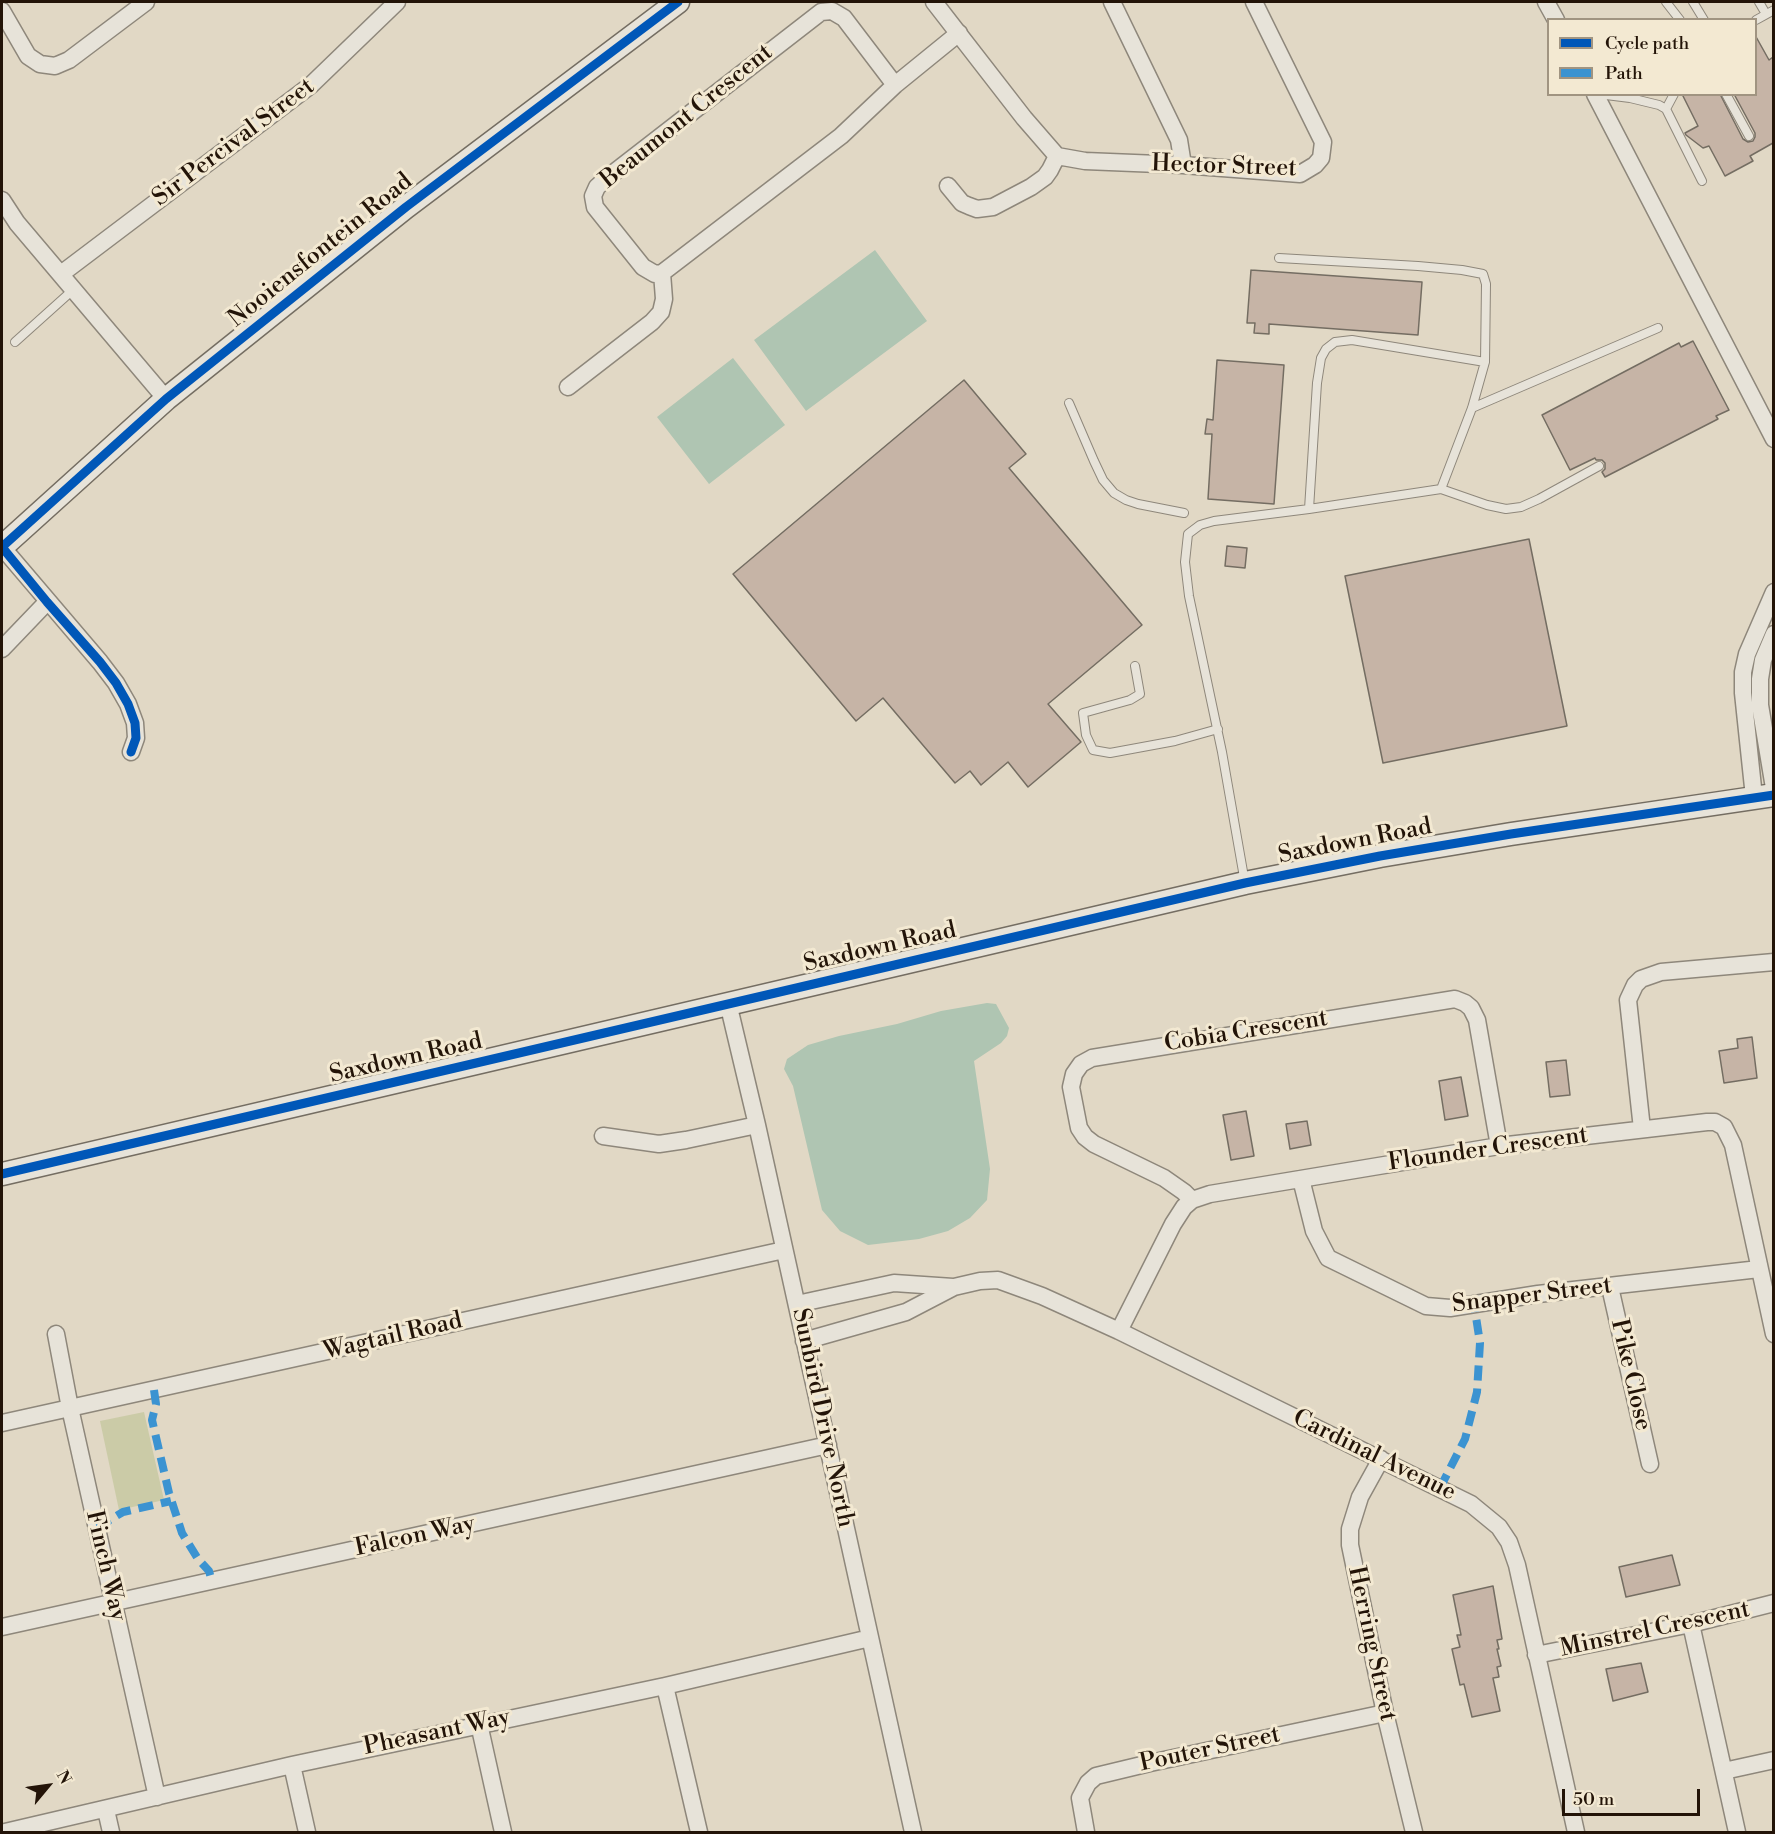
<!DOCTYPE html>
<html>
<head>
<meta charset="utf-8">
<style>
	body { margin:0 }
	#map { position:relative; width:1775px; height:1834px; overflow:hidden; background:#e1d8c5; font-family:"Libre Bodoni",serif }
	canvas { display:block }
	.frame { position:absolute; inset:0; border:3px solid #231408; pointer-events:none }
	.legend { position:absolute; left:1547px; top:18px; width:210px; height:78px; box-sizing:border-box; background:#f3e9d2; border:2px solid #a09481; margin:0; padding:8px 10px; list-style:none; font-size:18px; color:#231408 }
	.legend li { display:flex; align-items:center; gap:12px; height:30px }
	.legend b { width:30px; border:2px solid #a09481 }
	.north { position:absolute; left:18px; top:1756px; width:60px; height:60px; -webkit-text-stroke:4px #f3e9d2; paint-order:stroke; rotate:61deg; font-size:16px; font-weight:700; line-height:24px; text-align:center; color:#231408 }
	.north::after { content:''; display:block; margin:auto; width:21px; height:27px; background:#231408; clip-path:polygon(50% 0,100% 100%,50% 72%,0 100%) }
	.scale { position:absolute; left:1562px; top:1789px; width:138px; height:27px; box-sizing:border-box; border:3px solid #231408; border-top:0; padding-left:8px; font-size:18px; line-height:21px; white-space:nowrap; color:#231408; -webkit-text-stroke:4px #f3e9d2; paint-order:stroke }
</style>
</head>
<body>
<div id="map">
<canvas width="1775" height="1834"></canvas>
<div class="frame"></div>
<ul class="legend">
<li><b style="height:8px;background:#0057b8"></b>Cycle path</li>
<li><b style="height:8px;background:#3b93d1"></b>Path</li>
</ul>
<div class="north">N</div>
<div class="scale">50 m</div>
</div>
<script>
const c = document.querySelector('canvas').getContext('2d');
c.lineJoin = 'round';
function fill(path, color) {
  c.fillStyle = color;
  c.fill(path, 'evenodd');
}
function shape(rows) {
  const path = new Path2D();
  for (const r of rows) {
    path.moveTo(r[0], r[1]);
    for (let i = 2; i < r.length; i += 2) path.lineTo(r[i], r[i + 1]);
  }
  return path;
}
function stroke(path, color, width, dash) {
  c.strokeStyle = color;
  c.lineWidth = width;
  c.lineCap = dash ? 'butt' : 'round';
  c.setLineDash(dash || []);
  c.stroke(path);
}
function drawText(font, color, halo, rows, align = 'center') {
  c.font = font + ' "Libre Bodoni",serif';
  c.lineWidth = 6;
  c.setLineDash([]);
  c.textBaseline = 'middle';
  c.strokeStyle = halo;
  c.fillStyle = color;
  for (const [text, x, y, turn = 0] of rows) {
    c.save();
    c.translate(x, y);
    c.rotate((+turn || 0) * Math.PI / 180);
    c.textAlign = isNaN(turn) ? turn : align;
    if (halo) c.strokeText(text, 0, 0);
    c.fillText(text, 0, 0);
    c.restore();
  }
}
fill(shape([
	[144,1412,164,1500,119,1510,100,1421]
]), '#cbcba7');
fill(shape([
	[875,250,927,321,806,411,754,340],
	[733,358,785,425,709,484,657,417],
	[987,1003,996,1004,1009,1028,1007,1036,1001,1043,974,1061,990,1169,987,1200,970,1218,948,1231,919,1239,868,1245,840,1231,822,1210,793,1086,784,1069,787,1059,808,1045,839,1036,897,1024,941,1011]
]), '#afc5b2');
const building = shape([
	[1755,35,1769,60,1773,57,1773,143,1750,156,1753,161,1725,176,1709,146,1703,148,1686,135,1685,133,1698,126,1682,94,1720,94,1743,139,1748,142,1753,141,1755,137,1755,133,1734,94,1755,94,1755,35],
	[1251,270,1422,282,1418,335,1269,324,1269,334,1254,333,1255,323,1247,323,1251,270],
	[1693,341,1729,410,1716,416,1718,419,1605,477,1602,472,1605,469,1605,463,1602,460,1596,460,1595,458,1570,470,1542,415,1679,343,1681,347,1693,341],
	[1217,360,1284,365,1274,504,1208,499,1212,434,1205,434,1207,419,1213,420,1217,360],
	[964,380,1026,454,1009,468,1142,625,1048,704,1081,742,1028,787,1008,762,981,785,970,771,955,783,883,698,856,721,733,574,964,380],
	[1529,539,1567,726,1383,763,1345,576,1529,539],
	[1227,546,1247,548,1245,568,1225,566,1227,546],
	[1752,1037,1757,1078,1724,1083,1719,1051,1738,1048,1737,1039,1752,1037],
	[1566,1060,1570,1095,1550,1097,1546,1062,1566,1060],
	[1461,1077,1468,1116,1445,1120,1439,1081,1461,1077],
	[1246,1111,1254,1156,1231,1160,1223,1115,1246,1111],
	[1307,1121,1311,1145,1290,1149,1286,1124,1307,1121],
	[1672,1555,1680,1585,1626,1597,1619,1567,1672,1555],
	[1493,1586,1502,1639,1497,1640,1499,1649,1497,1649,1501,1666,1497,1667,1499,1677,1493,1678,1500,1711,1472,1717,1464,1684,1460,1685,1452,1649,1460,1647,1457,1635,1461,1635,1453,1595,1493,1586],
	[1641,1663,1648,1692,1613,1701,1606,1669,1641,1663]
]);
fill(building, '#c6b4a6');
stroke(building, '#746d62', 1.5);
const lane = shape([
	[1666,2,1680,20],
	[1693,2,1704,20],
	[1759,2,1766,14],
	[1756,20,1774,10],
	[1598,94,1630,98,1659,105,1666,109,1674,94],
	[1726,94,1749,136],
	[1666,109,1702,181],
	[1279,258,1418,266,1462,270,1483,274,1486,284,1485,362,1472,408,1441,489],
	[15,342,74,289],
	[1069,403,1094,461,1103,480,1114,493,1126,500,1138,504,1184,513],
	[1472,408,1658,328],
	[1309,509,1317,383,1321,358,1326,349,1335,342,1352,340,1485,362],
	[1135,666,1140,694,1130,700,1083,713,1086,735,1093,750,1110,753,1175,741,1218,729],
	[1245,883,1222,752,1189,596,1185,562,1188,534,1200,525,1214,521,1309,509,1441,489,1487,505,1506,509,1521,507,1539,499,1599,466]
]);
const street = shape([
	[934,2,1024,118,1057,156],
	[1112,2,1179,140,1183,165],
	[1546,2,1556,20],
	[2,11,28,56,40,64,55,66,69,60,146,2],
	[895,85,844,18,832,11,821,12,607,178,597,187,593,196,595,207,643,267,655,274,662,273,841,136,895,85,959,33],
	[1595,94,1774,439],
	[1057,156,1085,161,1183,165,1300,174,1315,165,1321,158,1323,142,1254,2],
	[948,186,962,203,969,206,977,209,993,207,1031,187,1045,177,1050,170,1057,156],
	[2,200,17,223,166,399],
	[61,274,311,85,397,2],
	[568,387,652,322,661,312,664,299,662,273],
	[2,547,100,662,116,683,128,704,135,723,136,738,131,752],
	[1774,634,1763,660,1760,679,1760,705,1774,788],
	[2,649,47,602],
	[1754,797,1743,693,1743,672,1747,654,1774,592],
	[728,1003,757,1125,913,1832],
	[1642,1129,1628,1000,1635,985,1641,979,1661,972,1774,962],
	[603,1136,659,1144,686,1140,757,1125],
	[1301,1179,1314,1231,1328,1258,1426,1306,1450,1308,1538,1294,1759,1269],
	[1192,1200,1184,1192,1164,1178,1094,1144,1085,1137,1079,1128,1071,1087,1074,1074,1081,1064,1092,1058,1455,999,1465,1003,1471,1008,1477,1020,1499,1146],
	[1610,1287,1650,1464],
	[797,1304,894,1283,953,1287],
	[1119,1331,1173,1224,1184,1207,1192,1200,1210,1194,1499,1146,1707,1122,1715,1122,1724,1127,1733,1145,1774,1334],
	[56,1334,70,1408,157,1797],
	[804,1341,906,1312,954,1287,980,1281,998,1280,1042,1296,1119,1331,1471,1504,1499,1527,1509,1542,1517,1565,1576,1832],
	[2,1423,784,1250],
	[1381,1459,1360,1497,1350,1529,1350,1545,1385,1713,1414,1832],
	[1691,1624,1737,1832],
	[2,1627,828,1445],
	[1536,1655,1691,1624,1774,1603],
	[665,1686,699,1832],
	[479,1724,503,1832],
	[292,1765,307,1832],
	[1724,1771,1774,1760],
	[106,1810,111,1832],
	[5,1832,292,1765,665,1686,870,1638],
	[1086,1832,1080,1798,1088,1783,1096,1776,1150,1763,1385,1713]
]);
const secondary = shape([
	[2,547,166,399,406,207,678,2],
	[2,1174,1245,883,1380,856,1511,834,1774,795]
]);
stroke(lane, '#8e877b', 10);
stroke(street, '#8e877b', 19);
stroke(secondary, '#746d62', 25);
stroke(lane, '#e7e3d9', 8);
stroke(street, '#e7e3d9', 16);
stroke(secondary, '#e7e3d9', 22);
stroke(shape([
	[154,1390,156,1404,152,1420,169,1493,182,1533,198,1559,209,1571,212,1582],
	[1440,1488,1465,1439,1477,1392,1480,1343,1474,1304],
	[96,1525,108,1521,123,1512,171,1501]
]), '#3b93d1', 8, [15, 8]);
stroke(shape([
	[131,752,136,738,135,723,128,704,116,683,100,662,47,602,2,547,166,399,406,207,678,2],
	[2,1174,1245,883,1380,856,1511,834,1774,795]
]), '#0057b8', 9);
drawText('24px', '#231408', '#f3e9d2', [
	["Beaumont Crescent",687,117,-39],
	["Sir Percival Street",234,143,-37],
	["Hector Street",1224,167,2],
	["Nooiensfontein Road",321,251,-39],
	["Saxdown Road",1355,842,-11],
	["Saxdown Road",880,948,-13],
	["Cobia Crescent",1246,1032,-9],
	["Saxdown Road",406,1059,-13],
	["Flounder Crescent",1488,1150,-8],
	["Snapper Street",1532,1296,-7],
	["Wagtail Road",393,1337,-13],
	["Pike Close",1630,1375,77],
	["Sunbird Drive North",822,1418,78],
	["Cardinal Avenue",1374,1456,26],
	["Falcon Way",415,1537,-12],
	["Finch Way",105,1566,77],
	["Minstrel Crescent",1655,1630,-12],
	["Herring Street",1371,1644,78],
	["Pheasant Way",437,1733,-12],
	["Pouter Street",1210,1750,-12]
]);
</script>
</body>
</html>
